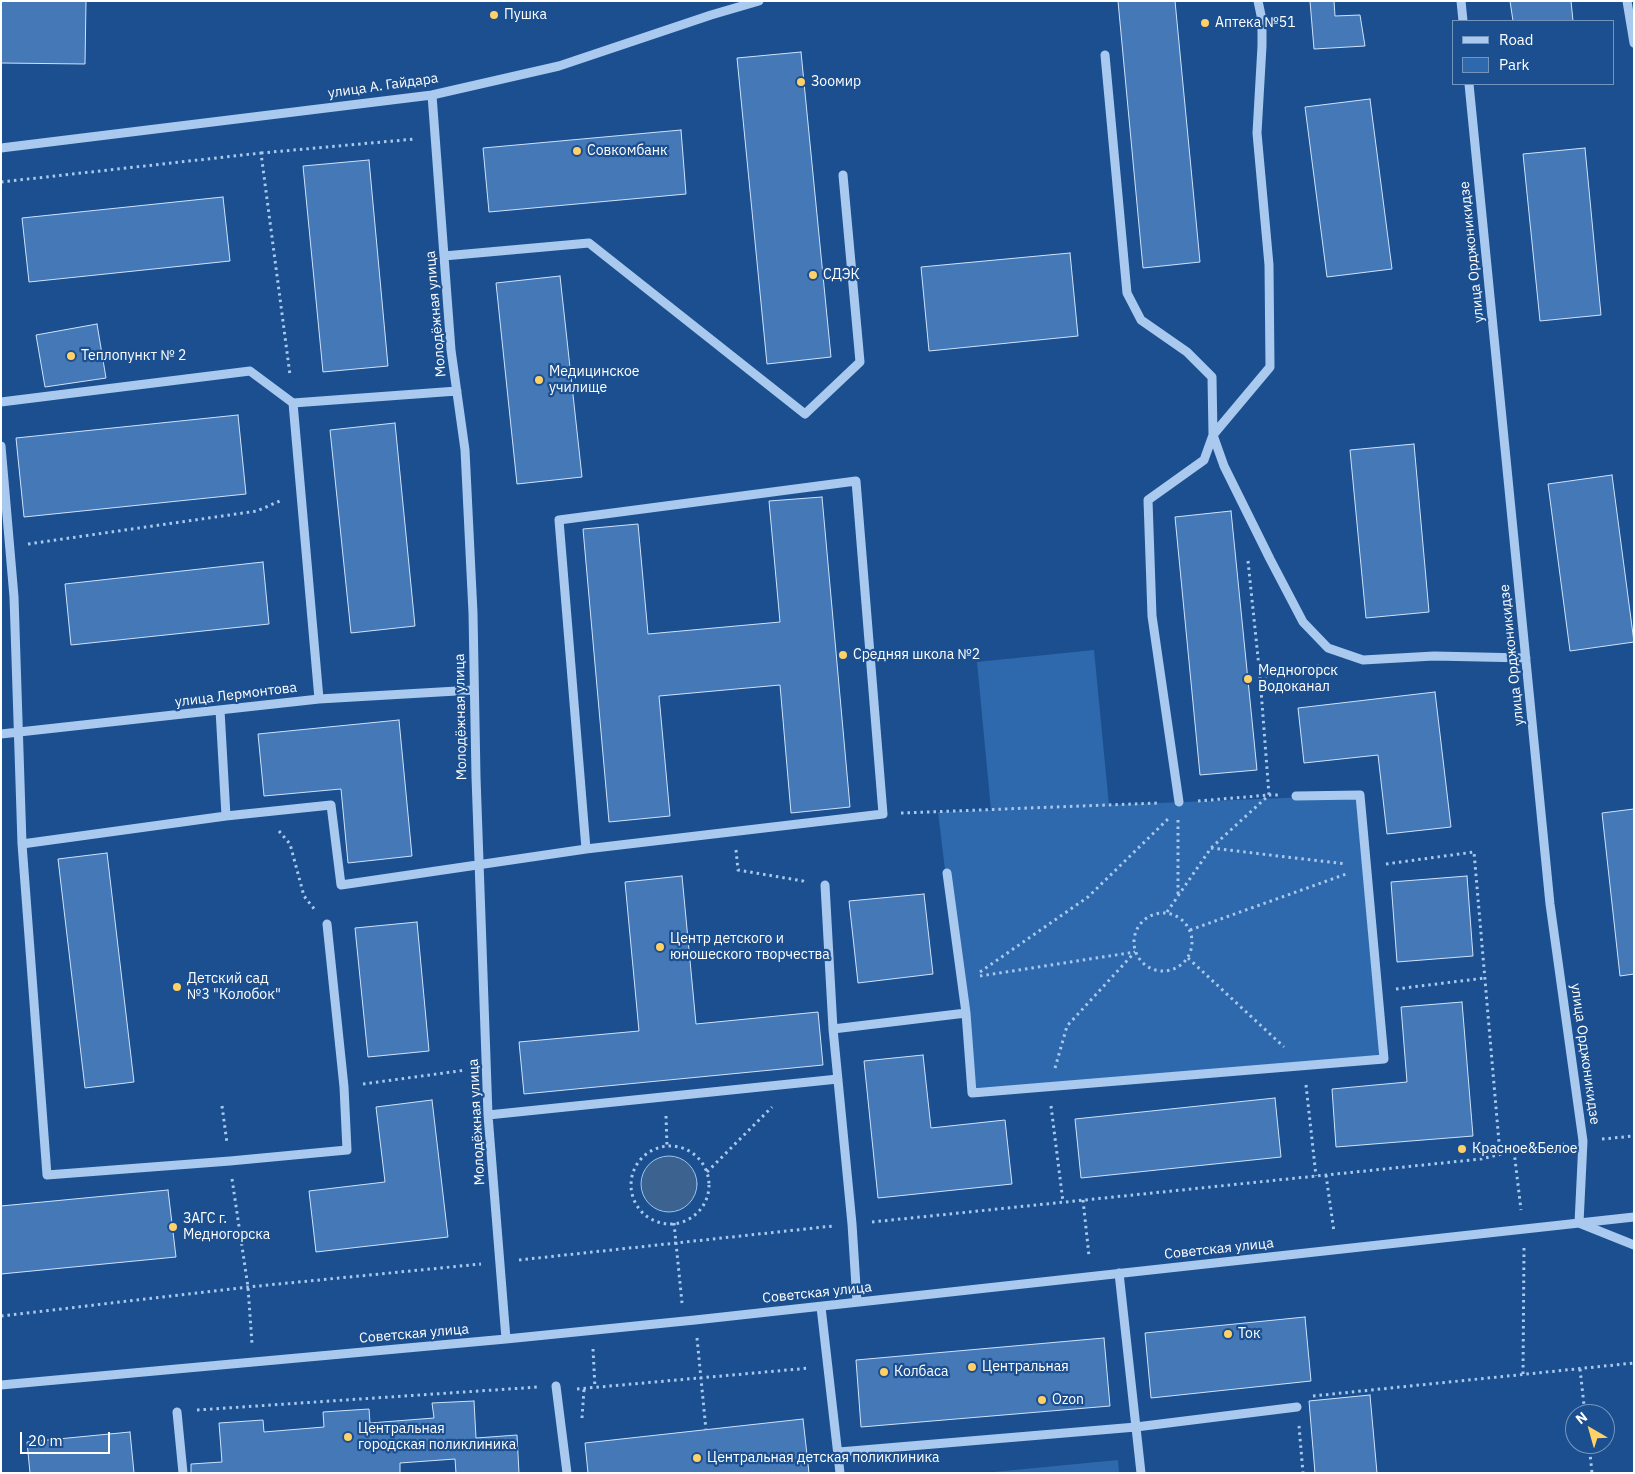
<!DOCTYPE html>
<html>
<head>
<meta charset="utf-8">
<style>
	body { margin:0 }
	#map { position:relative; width:1635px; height:1474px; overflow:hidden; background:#1b4f8f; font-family:"IBM Plex Sans",sans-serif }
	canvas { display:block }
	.frame { position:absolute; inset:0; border:2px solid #fff; pointer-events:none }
	.legend { position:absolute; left:1452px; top:20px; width:162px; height:65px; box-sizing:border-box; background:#1b4f8f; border:1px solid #7695bc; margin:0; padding:6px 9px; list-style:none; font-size:15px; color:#fff }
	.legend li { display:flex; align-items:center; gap:10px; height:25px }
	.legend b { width:25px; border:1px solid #7695bc }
	.north { position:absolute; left:1565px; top:1404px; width:50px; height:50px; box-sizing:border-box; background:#1b4f8f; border:1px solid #7695bc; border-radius:50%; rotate:322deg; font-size:14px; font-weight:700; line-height:20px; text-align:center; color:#fff }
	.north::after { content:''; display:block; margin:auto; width:18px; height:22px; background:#ffd166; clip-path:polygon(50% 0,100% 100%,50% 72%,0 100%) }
	.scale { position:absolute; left:20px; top:1432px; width:90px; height:22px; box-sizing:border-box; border:2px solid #fff; border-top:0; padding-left:6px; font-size:15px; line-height:18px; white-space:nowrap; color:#fff; -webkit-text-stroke:4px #1b4f8f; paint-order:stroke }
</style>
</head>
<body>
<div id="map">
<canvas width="1635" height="1474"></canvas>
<div class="frame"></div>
<ul class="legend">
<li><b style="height:6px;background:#a9c9ee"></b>Road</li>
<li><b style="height:14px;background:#2e69ad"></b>Park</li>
</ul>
<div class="north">N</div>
<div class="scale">20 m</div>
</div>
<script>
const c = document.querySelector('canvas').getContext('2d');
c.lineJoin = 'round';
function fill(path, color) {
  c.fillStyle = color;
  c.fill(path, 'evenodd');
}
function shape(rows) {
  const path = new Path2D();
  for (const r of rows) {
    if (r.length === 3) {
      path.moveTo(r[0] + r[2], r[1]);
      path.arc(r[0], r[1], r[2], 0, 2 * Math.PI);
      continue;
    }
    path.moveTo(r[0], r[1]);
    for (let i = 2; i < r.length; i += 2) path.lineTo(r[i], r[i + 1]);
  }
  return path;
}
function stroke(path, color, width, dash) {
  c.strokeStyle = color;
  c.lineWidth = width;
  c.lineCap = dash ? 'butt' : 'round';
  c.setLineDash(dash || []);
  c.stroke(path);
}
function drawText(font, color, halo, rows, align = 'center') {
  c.font = font + ' "IBM Plex Sans",sans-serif';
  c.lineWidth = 4.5;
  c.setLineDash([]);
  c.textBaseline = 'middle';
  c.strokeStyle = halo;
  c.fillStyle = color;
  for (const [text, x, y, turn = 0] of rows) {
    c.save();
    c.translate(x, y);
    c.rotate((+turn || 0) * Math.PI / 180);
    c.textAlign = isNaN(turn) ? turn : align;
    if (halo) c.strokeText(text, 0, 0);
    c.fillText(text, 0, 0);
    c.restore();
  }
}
fill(shape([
	[1094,650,1109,805,1360,795,1384,1059,972,1093,938,812,991,810,977,662],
	[1118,1460,1119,1473,983,1473]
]), '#2e69ad');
const water = shape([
	[669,1184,28]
]);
fill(water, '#3c6290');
stroke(water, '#9cc4f0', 1);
const building = shape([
	[1,1,86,1,85,64,1,63,1,1],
	[1118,1,1175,1,1200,262,1143,268,1118,1],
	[1310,1,1334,1,1335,16,1360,15,1365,46,1314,49,1310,1],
	[1510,1,1571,1,1573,21,1513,21,1510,1],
	[801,52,831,357,767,364,737,58,801,52],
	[1370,99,1392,269,1327,277,1305,107,1370,99],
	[681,130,686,194,489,212,483,148,681,130],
	[1585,148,1601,315,1540,321,1523,154,1585,148],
	[369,160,388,366,323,372,303,166,369,160],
	[223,197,230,261,29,282,22,218,223,197],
	[1070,253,1078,336,929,351,921,267,1070,253],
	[560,276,582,477,517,484,496,283,560,276],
	[97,324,106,378,45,387,36,335,97,324],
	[238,415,246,494,24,517,16,438,238,415],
	[395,423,415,626,351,633,330,430,395,423],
	[1414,444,1429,612,1366,618,1350,450,1414,444],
	[1612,475,1634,642,1570,651,1548,484,1612,475],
	[822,497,850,807,791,813,780,685,659,696,670,816,609,822,583,529,638,524,648,634,780,622,769,501,822,497],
	[1231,511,1257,770,1200,775,1175,517,1231,511],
	[263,562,269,624,71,645,65,584,263,562],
	[1435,692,1451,827,1387,834,1378,755,1304,763,1298,708,1435,692],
	[399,720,412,856,348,863,341,789,264,796,258,734,399,720],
	[1634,809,1634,974,1620,976,1602,813,1634,809],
	[107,853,134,1082,85,1088,58,859,107,853],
	[682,876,696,1024,818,1012,823,1065,524,1094,519,1042,639,1031,625,882,682,876],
	[1467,876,1473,956,1397,962,1391,882,1467,876],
	[924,894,933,974,858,983,849,901,924,894],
	[417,922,429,1051,368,1057,355,928,417,922],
	[1462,1002,1473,1136,1336,1147,1332,1089,1407,1082,1401,1007,1462,1002],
	[923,1055,931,1128,1005,1120,1012,1184,878,1198,864,1061,923,1055],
	[1275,1098,1281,1157,1081,1178,1075,1119,1275,1098],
	[432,1100,448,1237,316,1252,309,1191,385,1182,376,1107,432,1100],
	[168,1190,176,1257,1,1274,1,1206,168,1190],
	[1305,1317,1311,1381,1151,1398,1145,1333,1305,1317],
	[1104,1338,1110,1406,861,1427,856,1360,1104,1338],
	[1370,1395,1377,1473,1315,1473,1309,1401,1370,1395],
	[474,1401,476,1438,517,1435,519,1473,456,1473,455,1459,400,1463,400,1473,191,1473,191,1464,222,1462,219,1423,263,1420,264,1432,324,1427,323,1412,369,1409,370,1423,434,1418,432,1403,474,1401],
	[803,1419,809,1473,588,1473,585,1443,803,1419],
	[130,1432,134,1473,30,1473,27,1442,130,1432]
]);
fill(building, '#4478b7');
stroke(building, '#cfe3fa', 1);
stroke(shape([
	[261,153,415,139],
	[1,182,261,153,290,375],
	[28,544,257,511,282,500],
	[1248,561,1260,677],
	[1198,801,1269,795,1260,677,1319,666],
	[901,813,1159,803],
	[1178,820,1178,896],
	[279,831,290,844,304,896,315,910],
	[1211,848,1346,864],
	[736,850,738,870,803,881,805,882],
	[1386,864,1474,852,1500,1154],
	[1167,912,1211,848,1269,795,1278,795],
	[1163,942,29],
	[1190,930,1349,873],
	[1188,958,1284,1047],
	[980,972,1088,897,1168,819],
	[980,976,1135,952],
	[1396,989,1485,978],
	[1055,1068,1067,1026,1135,952],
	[363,1084,466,1070],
	[1306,1085,1316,1176],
	[222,1106,227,1143],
	[1051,1106,1063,1202],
	[666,1116,667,1146],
	[1602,1139,1634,1136],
	[670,1185,39],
	[1514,1151,1521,1210],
	[707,1172,772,1107],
	[1326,1175,1334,1232],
	[232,1179,248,1287,252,1344],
	[1083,1200,1089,1256],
	[872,1222,1481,1159,1514,1151,1564,1144],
	[674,1223,682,1303],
	[519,1260,833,1226],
	[1,1316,248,1287,481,1264],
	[697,1338,706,1430],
	[593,1349,595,1388],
	[1580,1369,1585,1414],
	[1523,1374,1524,1248],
	[577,1389,810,1368],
	[1313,1396,1634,1363],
	[197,1410,538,1387],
	[582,1418,584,1389],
	[1299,1426,1303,1473],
	[1589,1444,1592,1473]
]), '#a9c9ee', 3, [2.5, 4]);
stroke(shape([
	[1461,1,1463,21],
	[1627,1,1634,43],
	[1105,55,1127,293,1141,320,1187,352,1212,377,1213,435,1224,466,1270,559,1303,622,1328,648,1363,660,1434,656,1526,658],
	[1469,84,1550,904,1583,1141,1579,1223,1634,1245],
	[432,95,451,350,465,450,473,613,476,777,488,1115,506,1339],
	[1,148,432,95,559,66,711,15,759,1],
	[444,256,589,243,805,414,860,362,843,175],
	[1,402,250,371,293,403],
	[1,446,14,597,22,844,47,1175,230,1161,347,1150,344,1087,327,924],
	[319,699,293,403,457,391],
	[1,734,319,699,474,690],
	[1179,802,1152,616,1148,500,1204,460,1213,435,1270,367,1269,265,1257,133,1262,46,1262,20,1258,1],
	[226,816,331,805,341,885,586,849,559,520,856,481,883,814,586,849],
	[22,844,226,816,220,710],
	[825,885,833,1029,852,1224,857,1302],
	[966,1013,972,1093,1384,1059,1360,795,1296,796],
	[833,1029,966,1013,947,873],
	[488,1115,838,1079],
	[1119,1273,1141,1473],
	[821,1307,840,1473],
	[1,1385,506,1339,695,1320,1634,1217],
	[556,1386,567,1473],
	[177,1412,183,1473],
	[839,1452,1136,1427,1297,1407]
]), '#a9c9ee', 9);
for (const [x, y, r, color] of [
	[494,15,5,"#ffd166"],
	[1205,23,5,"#ffd166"],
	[801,82,5,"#ffd166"],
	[577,151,5,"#ffd166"],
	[813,275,5,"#ffd166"],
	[71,356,5,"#ffd166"],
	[539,380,5,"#ffd166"],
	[843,655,5,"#ffd166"],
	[1248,679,5,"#ffd166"],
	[660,947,5,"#ffd166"],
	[177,987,5,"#ffd166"],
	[1462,1149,5,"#ffd166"],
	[173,1227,5,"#ffd166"],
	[1228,1334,5,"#ffd166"],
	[972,1367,5,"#ffd166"],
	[884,1372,5,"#ffd166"],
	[1042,1400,5,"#ffd166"],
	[348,1437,5,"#ffd166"],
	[697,1458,5,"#ffd166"]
]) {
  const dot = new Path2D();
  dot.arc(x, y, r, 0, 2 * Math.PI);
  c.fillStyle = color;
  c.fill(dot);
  stroke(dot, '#1b4f8f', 2);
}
drawText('14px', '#fff', '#1b4f8f', [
	["Пушка",504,15],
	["Аптека №51",1215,23],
	["Зоомир",811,82],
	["Совкомбанк",587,151],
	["СДЭК",823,275],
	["Теплопункт № 2",81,356],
	["Медицинское",549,372],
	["училище",549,388],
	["Средняя школа №2",853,655],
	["Медногорск",1258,671],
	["Водоканал",1258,687],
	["Центр детского и",670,939],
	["юношеского творчества",670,955],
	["Детский сад",187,979],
	["№3 \"Колобок\"",187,995],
	["Красное&Белое",1472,1149],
	["ЗАГС г.",183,1219],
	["Медногорска",183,1235],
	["Ток",1238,1334],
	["Центральная",982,1367],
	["Колбаса",894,1372],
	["Ozon",1052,1400],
	["Центральная",358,1429],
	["городская поликлиника",358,1445],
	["Центральная детская поликлиника",707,1458]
], 'left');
drawText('14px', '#fff', '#1b4f8f', [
	["улица А. Гайдара",383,86,-8],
	["улица Орджоникидзе",1472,252,-96],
	["Молодёжная улица",436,314,-95],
	["улица Орджоникидзе",1512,655,-96],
	["улица Лермонтова",236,695,-7],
	["Молодёжная улица",461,717,-91],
	["улица Орджоникидзе",1585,1054,82],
	["Молодёжная улица",477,1122,-93],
	["Советская улица",1219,1249,-6],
	["Советская улица",817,1293,-6],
	["Советская улица",414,1334,-5]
]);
</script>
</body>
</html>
